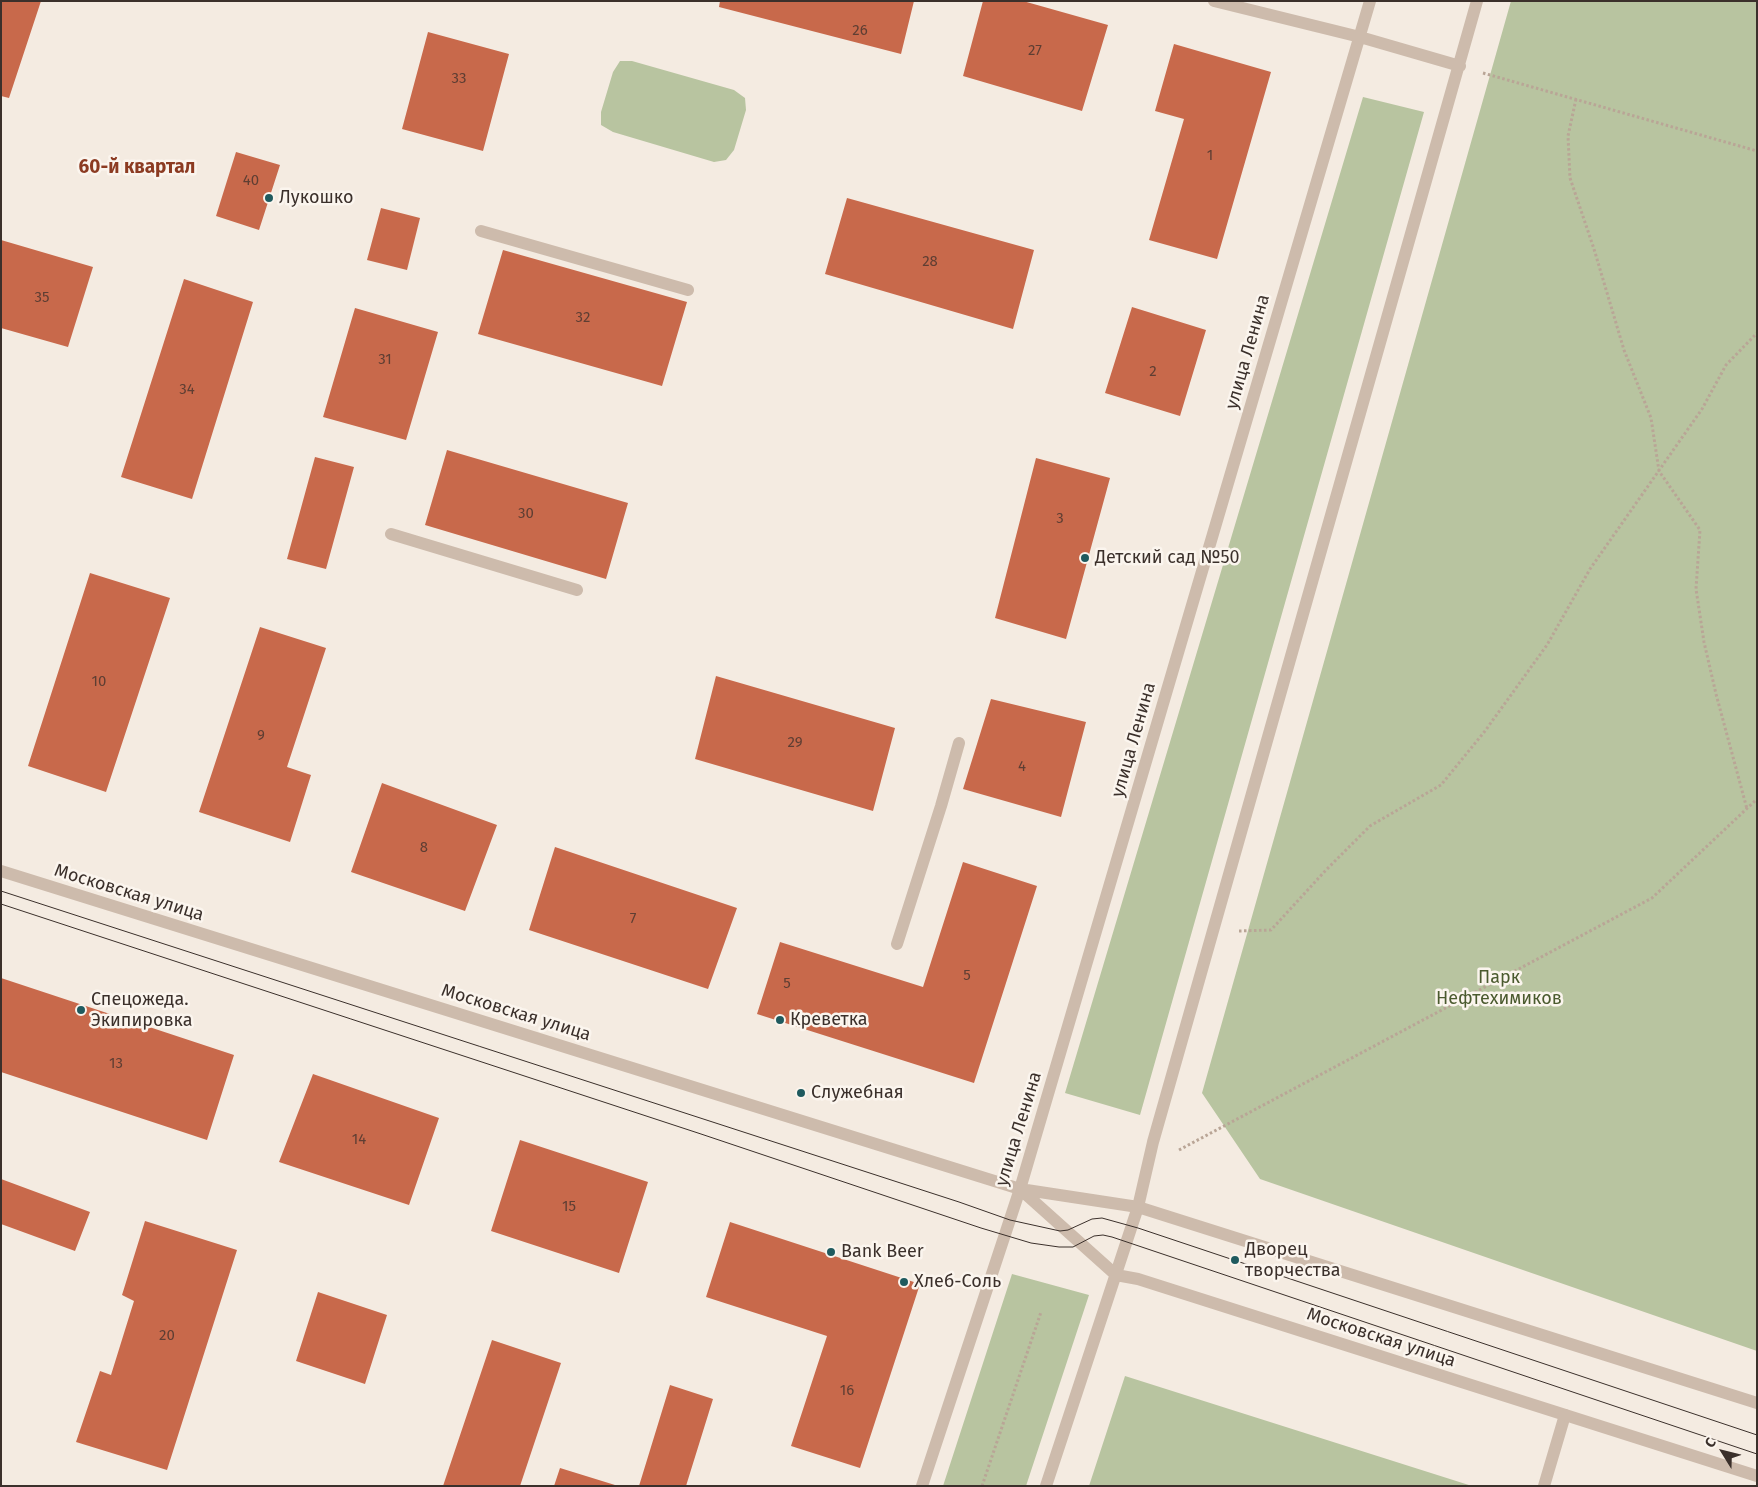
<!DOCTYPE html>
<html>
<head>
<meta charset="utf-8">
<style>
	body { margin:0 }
	#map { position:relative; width:1758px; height:1487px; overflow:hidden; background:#f4ebe1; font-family:"Fira Sans",sans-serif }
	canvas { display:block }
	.frame { position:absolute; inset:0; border:2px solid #3b302b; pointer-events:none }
	.north { position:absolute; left:1698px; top:1427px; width:50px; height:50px; -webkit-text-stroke:4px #fbf5ee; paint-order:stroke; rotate:306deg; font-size:14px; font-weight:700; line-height:20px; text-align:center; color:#3b302b }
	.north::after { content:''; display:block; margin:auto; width:18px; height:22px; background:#3b302b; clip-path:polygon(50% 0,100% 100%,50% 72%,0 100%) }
</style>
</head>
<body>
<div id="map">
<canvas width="1758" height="1487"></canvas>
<div class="frame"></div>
<div class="north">С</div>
</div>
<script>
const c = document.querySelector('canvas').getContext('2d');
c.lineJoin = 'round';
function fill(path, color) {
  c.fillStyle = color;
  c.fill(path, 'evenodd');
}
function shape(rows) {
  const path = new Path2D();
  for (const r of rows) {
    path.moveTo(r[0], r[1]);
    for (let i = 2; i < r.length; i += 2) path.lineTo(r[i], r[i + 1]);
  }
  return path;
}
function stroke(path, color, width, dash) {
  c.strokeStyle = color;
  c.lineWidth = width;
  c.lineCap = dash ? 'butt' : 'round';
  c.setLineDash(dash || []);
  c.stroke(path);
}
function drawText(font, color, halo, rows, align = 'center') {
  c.font = font + ' "Fira Sans",sans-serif';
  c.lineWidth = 5;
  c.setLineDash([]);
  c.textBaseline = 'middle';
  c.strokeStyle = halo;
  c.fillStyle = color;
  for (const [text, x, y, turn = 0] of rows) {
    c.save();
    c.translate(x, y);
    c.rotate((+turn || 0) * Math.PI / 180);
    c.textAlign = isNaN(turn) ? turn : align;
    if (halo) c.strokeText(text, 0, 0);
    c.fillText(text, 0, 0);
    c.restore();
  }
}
fill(shape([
	[1511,1,1757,1,1757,1351,1260,1179,1202,1093],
	[620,61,632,61,734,90,745,98,746,110,734,150,726,160,714,162,613,132,601,125,601,112,613,72],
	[1363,97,1424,112,1140,1115,1065,1093],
	[1012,1274,1089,1295,1026,1486,943,1486],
	[1125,1376,1472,1486,1089,1486]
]), '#b8c4a0');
fill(shape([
	[1,1,41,1,9,98,1,96],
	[720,1,914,1,901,54,719,7],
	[983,1,1023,1,1108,25,1082,111,963,76],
	[428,32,509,54,483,151,402,129],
	[1174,44,1271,72,1217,259,1149,240,1184,119,1155,111],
	[236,152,280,165,259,230,216,216],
	[847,198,1034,250,1013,329,825,274],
	[381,208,420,218,407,270,367,260],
	[1,240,93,267,68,347,1,328],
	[503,250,687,302,662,386,478,334],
	[184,279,253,302,192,499,121,477],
	[1132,307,1206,330,1180,416,1105,393],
	[355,308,438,332,406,440,323,417],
	[447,450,628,503,606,579,425,525],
	[315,457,354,467,326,569,287,559],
	[1036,458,1110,478,1066,639,995,618],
	[90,573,170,598,106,792,28,766],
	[260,627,326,648,287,767,311,775,290,842,199,812],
	[716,676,895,728,873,811,695,759],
	[991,699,1086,722,1061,817,963,789],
	[382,783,497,825,465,911,351,872],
	[555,847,737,908,708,989,529,930],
	[963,862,1037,886,974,1083,757,1014,780,942,923,987],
	[1,978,234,1055,207,1140,1,1072],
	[313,1074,439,1118,409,1205,279,1162],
	[520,1140,648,1182,619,1273,491,1231],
	[1,1179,90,1212,75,1251,1,1224],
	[145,1221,237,1250,167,1470,76,1442,100,1371,111,1375,134,1301,122,1295],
	[730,1222,920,1284,860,1468,791,1446,827,1336,706,1297],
	[318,1292,387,1315,365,1384,296,1361],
	[492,1340,561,1363,520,1486,443,1486],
	[670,1385,713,1399,686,1486,639,1486],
	[560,1468,615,1485,615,1486,554,1486]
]), '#c8694b');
stroke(shape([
	[1483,73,1757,151],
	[1576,99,1568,136,1570,178,1594,249,1624,350,1651,418,1659,471,1700,530,1696,589,1704,642,1716,694,1747,809],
	[1239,931,1271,930,1326,870,1370,826,1441,785,1485,731,1547,645,1590,569,1702,409,1726,365,1757,333],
	[1179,1150,1652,898,1757,799],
	[982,1486,1041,1312]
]), '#b9a596', 3, [2.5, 2.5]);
stroke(shape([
	[481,231,688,290],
	[391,534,577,590],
	[897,944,941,806,959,743],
	[1544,1486,1565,1415]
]), '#cdbbac', 12);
stroke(shape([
	[1214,1,1360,37,1460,66],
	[1,871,1020,1189,1138,1207,1757,1403],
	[1020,1189,1116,1275,1138,1279,1757,1476],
	[922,1486,1020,1189,1370,1],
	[1046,1486,1138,1207,1153,1142,1477,1]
]), '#cdbbac', 12);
stroke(shape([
	[1,891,959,1202,1010,1220,1060,1231,1068,1230,1092,1219,1102,1218,1138,1228,1757,1435],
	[1,904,701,1134,981,1228,1031,1243,1059,1247,1073,1247,1094,1236,1103,1235,1112,1237,1757,1454]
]), '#3b302b', 1);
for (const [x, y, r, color] of [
	[269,198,5,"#1f5a5e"],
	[1085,558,5,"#1f5a5e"],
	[81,1010,5,"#1f5a5e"],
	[780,1020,5,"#1f5a5e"],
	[801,1093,5,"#1f5a5e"],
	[831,1252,5,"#1f5a5e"],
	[1235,1260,5,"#1f5a5e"],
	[904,1282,5,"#1f5a5e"]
]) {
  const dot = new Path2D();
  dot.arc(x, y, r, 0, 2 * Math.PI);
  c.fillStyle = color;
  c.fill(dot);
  stroke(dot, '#fbf5ee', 2);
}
drawText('15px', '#5e3e33', null, [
	["26",860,31],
	["27",1035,51],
	["33",459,79],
	["1",1210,156],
	["40",251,181],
	["28",930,262],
	["35",42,298],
	["32",583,318],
	["31",385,360],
	["2",1153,372],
	["34",187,390],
	["30",526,514],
	["3",1060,519],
	["10",99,682],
	["9",261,736],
	["29",795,743],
	["4",1022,767],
	["8",424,848],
	["7",633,919],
	["5",967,976],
	["5",787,984],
	["13",116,1064],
	["14",359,1140],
	["15",569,1207],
	["20",167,1336],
	["16",847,1391]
]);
drawText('18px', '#3b302b', '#fbf5ee', [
	["Лукошко",279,198],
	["Детский сад №50",1095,558],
	["Спецожеда.",91,1000],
	["Экипировка",91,1021],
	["Креветка",790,1020],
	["Служебная",811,1093],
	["Дворец",1245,1250],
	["творчества",1245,1271],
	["Bank Beer",841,1252],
	["Хлеб-Соль",914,1282]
], 'left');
drawText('18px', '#3b302b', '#fbf5ee', [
	["улица Ленина",1248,352,-74],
	["улица Ленина",1134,740,-74],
	["Московская улица",129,893,17],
	["Московская улица",516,1013,17],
	["улица Ленина",1019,1129,-73],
	["Московская улица",1381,1338,18]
]);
drawText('18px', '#4a5a2e', '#fbf5ee', [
	["Парк",1499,978],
	["Нефтехимиков",1499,999]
]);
drawText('bold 19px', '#8c3b22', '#fbf5ee', [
	["60-й квартал",137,168]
]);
</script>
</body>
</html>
